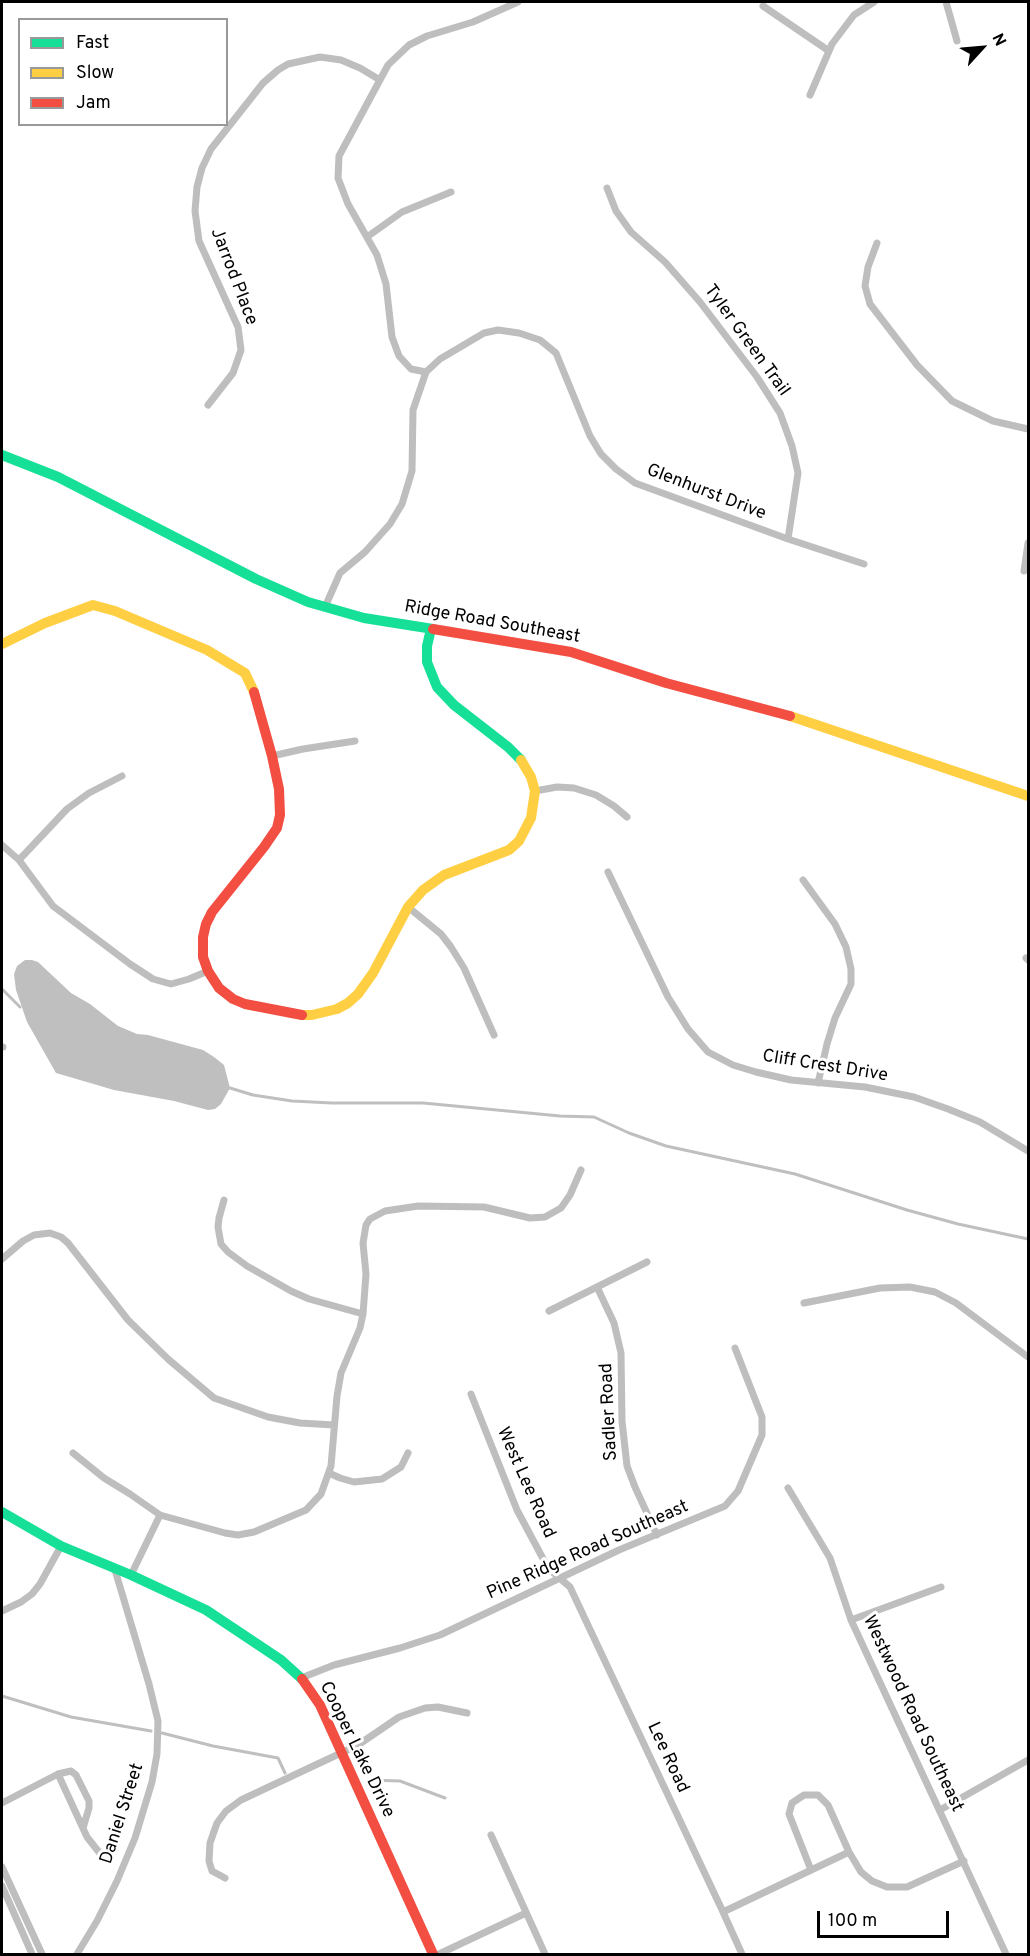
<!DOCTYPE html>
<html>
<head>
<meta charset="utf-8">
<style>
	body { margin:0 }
	#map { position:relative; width:1030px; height:1956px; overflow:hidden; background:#fff; font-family:Overpass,sans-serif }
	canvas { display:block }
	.frame { position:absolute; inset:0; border:3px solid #000; pointer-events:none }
	.legend { position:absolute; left:18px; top:18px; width:210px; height:108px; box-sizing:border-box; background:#fff; border:2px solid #999; margin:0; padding:8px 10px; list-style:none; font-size:18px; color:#000 }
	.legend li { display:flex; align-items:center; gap:12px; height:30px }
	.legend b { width:30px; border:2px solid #999 }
	.north { position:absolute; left:952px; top:18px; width:60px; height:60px; -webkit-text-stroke:4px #fff; paint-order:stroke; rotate:64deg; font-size:16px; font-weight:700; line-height:24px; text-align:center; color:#000 }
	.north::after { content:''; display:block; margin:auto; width:21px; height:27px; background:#000; clip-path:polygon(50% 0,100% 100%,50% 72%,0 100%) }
	.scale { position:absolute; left:817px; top:1911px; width:132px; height:27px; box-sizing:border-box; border:3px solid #000; border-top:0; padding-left:8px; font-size:18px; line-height:21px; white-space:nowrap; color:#000; -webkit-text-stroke:4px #fff; paint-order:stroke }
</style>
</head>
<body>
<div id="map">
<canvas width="1030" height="1956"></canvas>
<div class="frame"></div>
<ul class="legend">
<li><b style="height:8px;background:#16e098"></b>Fast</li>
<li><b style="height:8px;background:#ffcf43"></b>Slow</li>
<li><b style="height:8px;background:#f24e42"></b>Jam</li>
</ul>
<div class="north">N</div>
<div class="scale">100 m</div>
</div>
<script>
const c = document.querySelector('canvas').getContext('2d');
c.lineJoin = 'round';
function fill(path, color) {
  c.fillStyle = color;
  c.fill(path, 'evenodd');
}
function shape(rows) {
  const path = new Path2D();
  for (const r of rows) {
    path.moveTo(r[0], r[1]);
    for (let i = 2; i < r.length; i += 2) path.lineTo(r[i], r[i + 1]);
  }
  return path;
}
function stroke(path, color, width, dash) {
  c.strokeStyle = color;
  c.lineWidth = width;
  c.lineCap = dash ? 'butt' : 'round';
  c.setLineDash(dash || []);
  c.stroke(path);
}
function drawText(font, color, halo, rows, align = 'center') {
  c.font = font + ' Overpass,sans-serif';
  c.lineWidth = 6;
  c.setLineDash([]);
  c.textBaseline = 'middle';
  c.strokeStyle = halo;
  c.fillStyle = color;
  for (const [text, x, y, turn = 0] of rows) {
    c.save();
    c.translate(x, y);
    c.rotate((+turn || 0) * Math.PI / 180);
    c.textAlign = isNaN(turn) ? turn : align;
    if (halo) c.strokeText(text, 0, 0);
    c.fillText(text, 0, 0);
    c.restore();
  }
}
fill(shape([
	[25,960,32,960,38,962,71,993,90,1004,118,1026,137,1034,148,1035,203,1050,214,1057,224,1065,230,1088,221,1104,215,1109,208,1110,174,1101,114,1090,56,1073,27,1022,16,990,14,974,17,966]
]), '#bfbfbf');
stroke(shape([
	[2,989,20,1007],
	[230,1088,253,1095,292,1101,332,1103,423,1103,560,1116,594,1117,629,1133,666,1146,795,1174,907,1210,958,1224,1028,1239],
	[2,1696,71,1717,151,1731],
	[162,1733,213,1746,278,1758,285,1773],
	[368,1780,400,1781,445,1798]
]), '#bfbfbf', 3);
stroke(shape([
	[946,2,957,41],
	[763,6,829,51],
	[810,95,832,44,854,15,874,2],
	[607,188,616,211,631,232,665,262,700,302,757,377,780,413,792,446,798,473,788,539],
	[367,237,402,212,451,192],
	[877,243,868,267,865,286,870,304,917,365,952,401,993,421,1028,429],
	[426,372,411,369,399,356,392,337,386,284,377,255,348,204,338,178,339,156,388,65,409,45,427,36,473,22,518,2],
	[208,405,233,373,241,350,238,327,199,241,195,211,197,187,202,168,211,149,263,83,278,70,288,64,320,57,341,60,360,68,380,80],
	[1024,571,1028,543],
	[325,607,340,573,365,552,390,524,402,504,412,471,413,410,426,372,440,359,484,333,498,330,519,333,540,340,556,353,590,436,601,454,616,469,635,483,788,539,864,564],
	[272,756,303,749,355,741],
	[535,791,557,787,574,788,596,795,614,806,627,817],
	[2,845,19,860,53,906,130,964,153,979,171,984,189,979,208,971],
	[19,860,67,809,89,793,122,776],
	[608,872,668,997,688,1029,708,1052,733,1065,756,1072,791,1080,865,1087,914,1097,948,1109,980,1122,1028,1151],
	[803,880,835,924,846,947,851,969,851,984,835,1018,827,1044,818,1083],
	[408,907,441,934,451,947,464,968,494,1035],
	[1026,958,1028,960],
	[2,1047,3,1047],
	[224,1200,219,1218,218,1227,221,1244,228,1252,247,1266,291,1291,309,1299,363,1314],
	[2,1259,23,1241,34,1235,50,1233,61,1237,68,1243,128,1320,168,1359,214,1398,268,1417,300,1423,334,1425],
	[597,1287,614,1323,621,1353,622,1421,627,1466,635,1487,657,1535],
	[804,1303,880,1288,910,1287,935,1292,956,1303,1028,1357],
	[549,1311,647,1262],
	[471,1394,517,1510,548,1568,570,1587,723,1912,742,1954],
	[73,1453,104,1478,130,1494,160,1515,225,1533,238,1535,254,1532,306,1510,321,1494,331,1466,337,1396,341,1373,360,1328,363,1314,366,1274,363,1243,366,1225,370,1219,385,1211,418,1206,484,1207,530,1218,545,1217,561,1208,570,1195,581,1170],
	[329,1473,340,1478,354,1482,382,1479,401,1467,408,1453],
	[788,1488,830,1558,851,1620,1006,1954],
	[131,1575,160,1515],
	[2,1611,21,1602,32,1594,40,1584,61,1546],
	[851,1620,941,1587],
	[301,1678,334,1665,400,1648,440,1635,619,1550,725,1506,738,1491,762,1435,762,1417,735,1348],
	[58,1774,87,1837,102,1856],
	[2,1803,58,1774,71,1771,76,1775,89,1801,89,1808,83,1828],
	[940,1810,1028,1760],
	[491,1835,545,1954],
	[2,1867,42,1954],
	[811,1870,789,1814,792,1803,804,1795,818,1795,828,1805,849,1852],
	[225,1878,212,1871,209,1861,210,1843,217,1823,226,1811,241,1800,358,1745,399,1717,425,1708,438,1707,467,1713],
	[2,1886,32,1954],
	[723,1912,849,1852,861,1872,872,1881,887,1887,907,1887,964,1861],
	[77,1954,97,1921,117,1881,135,1838,152,1782,157,1754,158,1721,149,1684,115,1570],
	[439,1954,526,1913]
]), '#bebebe', 7);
stroke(shape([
	[2,455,58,477,256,579,308,602,364,618,433,629],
	[431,629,427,646,427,662,437,687,454,705,508,747,521,760],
	[2,1512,61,1546,131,1575,206,1610,281,1660,302,1679]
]), '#16e098', 10);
stroke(shape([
	[2,644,45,623,93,605,115,611,207,650,245,673,254,692],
	[790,716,1028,796],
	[302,1015,312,1015,337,1009,348,1003,358,994,373,973,408,907,423,890,444,875,509,850,519,841,531,818,535,791,531,777,521,760]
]), '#ffcf43', 10);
stroke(shape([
	[433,629,571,652,666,683,790,716],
	[254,692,272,756,279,789,280,815,277,828,264,847,212,912,206,924,203,937,203,957,208,971,219,988,233,999,245,1004,302,1015],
	[302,1679,320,1705,433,1954]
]), '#f24e42', 10);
drawText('18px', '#000', '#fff', [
	["Jarrod Place",233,277,69],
	["Tyler Green Trail",746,341,54],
	["Glenhurst Drive",706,493,21],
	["Ridge Road Southeast",492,623,10],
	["Cliff Crest Drive",825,1067,9],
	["Sadler Road",610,1412,-93],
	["West Lee Road",525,1483,66],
	["Pine Ridge Road Southeast",588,1551,-24],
	["Westwood Road Southeast",912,1714,65],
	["Cooper Lake Drive",356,1750,64],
	["Lee Road",667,1758,65],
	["Daniel Street",123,1814,-72]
]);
</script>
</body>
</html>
